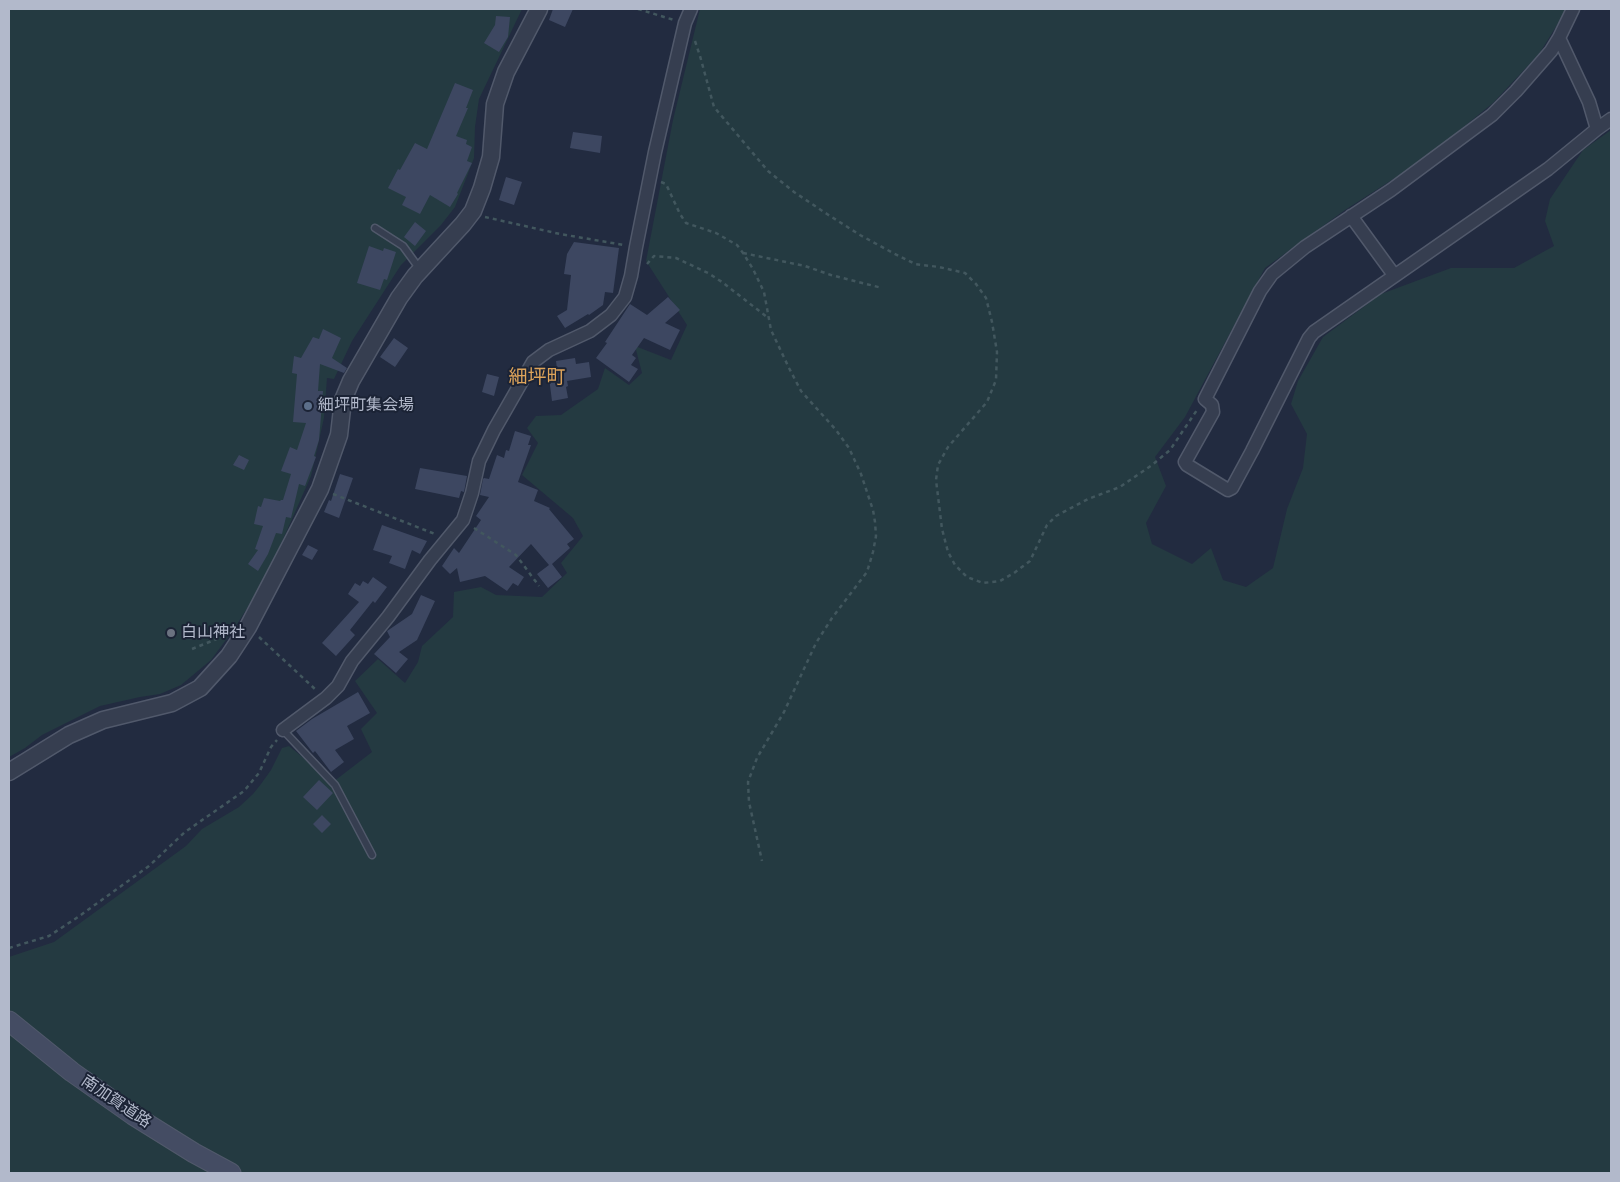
<!DOCTYPE html>
<html>
<head>
<meta charset="utf-8">
<style>
	body { margin:0 }
	#map { position:relative; width:1620px; height:1182px; overflow:hidden; background:#222b40; font-family:Arial,sans-serif }
	canvas { display:block }
	.frame { position:absolute; inset:0; border:10px solid #b2b9cb; pointer-events:none }
</style>
</head>
<body>
<div id="map">
<canvas width="1620" height="1182"></canvas>
<div class="frame"></div>
</div>
<script>
const c = document.querySelector('canvas').getContext('2d');
c.lineJoin = 'round';
function fill(path, color) {
  c.fillStyle = color;
  c.fill(path, 'evenodd');
}
function shape(rows) {
  const path = new Path2D();
  for (const r of rows) {
    path.moveTo(r[0], r[1]);
    for (let i = 2; i < r.length; i += 2) path.lineTo(r[i], r[i + 1]);
  }
  return path;
}
function stroke(path, color, width, dash) {
  c.strokeStyle = color;
  c.lineWidth = width;
  c.lineCap = dash ? 'butt' : 'round';
  c.setLineDash(dash || []);
  c.stroke(path);
}
function drawText(font, color, halo, rows, align = 'center') {
  c.font = font + ' Arial,"Noto Sans JP",sans-serif';
  c.lineWidth = 4;
  c.setLineDash([]);
  c.textBaseline = 'middle';
  c.strokeStyle = halo;
  c.fillStyle = color;
  for (const [text, x, y, turn = 0] of rows) {
    c.save();
    c.translate(x, y);
    c.rotate((+turn || 0) * Math.PI / 180);
    c.textAlign = isNaN(turn) ? turn : align;
    if (halo) c.strokeText(text, 0, 0);
    c.fillText(text, 0, 0);
    c.restore();
  }
}
fill(shape([
	[9,9,522,9,479,99,475,127,474,158,455,207,441,225,401,265,352,341,334,379,327,378,324,418,311,476,265,580,234,629,211,660,181,685,160,694,140,697,100,706,42,735,25,748,9,757],
	[700,9,1567,9,1539,54,1493,103,1423,160,1345,210,1265,268,1185,417,1155,457,1166,486,1146,523,1152,544,1192,564,1211,548,1223,580,1246,587,1273,568,1287,509,1303,468,1307,434,1291,404,1298,381,1323,337,1381,294,1451,268,1514,268,1554,246,1545,221,1550,199,1583,150,1611,130,1611,1173,9,1173,9,957,54,942,186,846,202,829,239,807,253,794,261,784,271,770,282,748,289,746,333,782,372,752,361,729,377,713,355,681,378,659,405,683,418,662,422,646,453,617,454,592,481,587,496,595,542,597,567,573,561,563,583,536,573,518,522,475,538,443,527,428,536,416,561,415,598,389,605,368,629,385,642,373,635,346,671,360,687,325,646,261,673,120]
]), '#243a41');
fill(shape([
	[553,9,573,9,565,27,549,20],
	[496,16,510,17,508,37,499,52,484,43,495,25],
	[455,83,473,90,466,108,468,108,456,136,467,140,466,144,472,147,467,161,472,163,457,193,458,194,450,207,430,195,420,214,402,205,406,197,388,188,398,169,400,170,415,143,427,149],
	[573,132,602,136,600,153,570,148],
	[506,177,522,182,514,205,499,200],
	[415,222,426,231,415,246,404,237],
	[574,242,619,248,613,293,605,292,603,305,589,315,588,314,565,328,557,316,567,310,571,275,564,274,567,254],
	[369,246,383,251,384,248,396,252,387,280,384,279,380,290,357,283],
	[668,297,680,310,665,323,680,330,670,350,644,338,632,355,636,358,631,365,638,369,629,382,596,358,607,343,605,342,630,304,647,315],
	[323,329,341,338,332,358,347,368,344,373,320,364,318,391,323,391,319,440,314,456,316,457,305,486,299,484,291,518,286,517,282,534,276,533,268,554,258,571,248,564,258,550,255,549,263,526,254,524,258,506,261,507,264,498,280,501,281,500,283,500,291,474,281,471,290,447,297,450,306,423,293,422,297,374,292,373,294,356,301,358,313,337,319,339],
	[394,338,408,348,395,367,380,357],
	[575,358,576,364,589,362,591,377,567,381,568,386,566,387,568,398,552,401,548,370,557,369,556,361],
	[487,374,499,377,494,396,482,392],
	[515,431,531,436,528,445,531,445,518,482,538,490,534,501,550,508,549,509,574,539,567,544,570,548,552,564,562,577,548,588,537,574,549,565,531,544,509,567,524,577,518,586,513,583,507,591,485,576,460,582,457,568,450,574,442,566,454,548,459,553,481,520,476,516,489,497,480,495,483,479,484,478,489,479,497,455,504,458,506,450,509,451],
	[239,455,249,460,244,470,233,465],
	[420,468,467,476,464,492,461,491,459,498,415,489],
	[340,474,353,478,339,518,324,512,329,500,331,501],
	[382,525,427,541,420,554,412,550,405,569,389,563,392,556,373,550],
	[308,545,318,550,312,560,302,555],
	[373,577,387,587,375,603,373,601,350,630,355,635,336,656,322,643,359,602,348,594,355,583,360,586,363,581,368,584],
	[421,595,435,601,417,640,399,652,408,659,396,673,374,654,390,637,387,631,412,614],
	[358,692,370,713,347,726,354,739,335,750,344,762,331,772,315,751,313,753,296,731,312,719],
	[319,780,333,793,317,810,303,797],
	[322,815,331,824,322,833,313,824]
]), '#3d4761');
const service = shape([
	[375,228,403,246,419,268],
	[283,730,335,785,372,855]
]);
const minor = shape([
	[1573,9,1559,38,1551,51,1516,91,1492,115,1391,190,1305,247,1272,274,1260,291,1205,399,1212,405,1213,412,1185,462,1187,465,1228,490,1232,488,1252,451,1309,338,1314,332,1548,169,1597,129,1611,119],
	[1559,38,1589,102,1597,129],
	[1351,216,1394,275],
	[283,730,326,698,338,686,352,661,388,617,430,560,463,520,472,493,479,461,494,430,533,362,549,350,590,331,611,315,625,297,631,276,636,247,655,152,685,23,691,9]
]);
const tertiary = shape([
	[9,772,69,735,103,720,172,703,200,688,229,656,248,627,320,489,339,435,343,400,351,381,399,298,415,276,463,224,473,211,482,188,491,157,495,104,506,72,539,9]
]);
const secondary = shape([
	[9,1021,72,1072,133,1115,194,1153,231,1173]
]);
stroke(service, '#51596b', 9);
stroke(minor, '#51596b', 15);
stroke(tertiary, '#51596b', 19);
stroke(secondary, '#51596b', 21);
stroke(shape([
	[638,9,674,20],
	[695,41,700,56,714,107,768,171,794,192,827,214,860,235,893,253,915,264,939,267,965,273,976,284,986,298,992,322,997,352,996,380,987,402,948,447,938,465,936,480,942,529,948,552,955,565,967,577,983,583,1000,581,1014,573,1030,561,1047,525,1056,516,1088,499,1120,487,1152,465,1170,450,1197,410],
	[661,182,666,184,680,214,686,223,716,233,737,245,743,253,753,269,764,292,771,330,789,368,801,391,836,430,849,448,861,474,873,510,875,522,876,536,873,552,867,572,832,618,816,643,784,712,757,758,748,782,749,802,762,861],
	[485,217,560,234,624,245],
	[743,253,805,266,831,275,882,288],
	[647,264,654,256,676,258,708,273,722,282,767,317],
	[333,494,435,534],
	[474,528,516,555,539,586],
	[259,637,315,689],
	[192,649,224,636],
	[9,948,49,936,78,917,149,866,185,832,244,791,259,773,271,747,277,740]
]), '#42575e', 2.5, [4, 4]);
stroke(service, '#363e50', 6);
stroke(minor, '#363e50', 12);
stroke(tertiary, '#363e50', 16);
stroke(secondary, '#444c63', 19);
for (const [x, y, r, color] of [
	[308,406,5,"#5c6f8a"],
	[171,633,5,"#6b7280"]
]) {
  const dot = new Path2D();
  dot.arc(x, y, r, 0, 2 * Math.PI);
  c.fillStyle = color;
  c.fill(dot);
  stroke(dot, '#1b2335', 2);
}
drawText('16px', '#b2b9cb', '#1b2335', [
	["細坪町集会場",318,406],
	["白山神社",181,633]
], 'left');
drawText('16px', '#b2b9cb', '#1b2335', [
	["南加賀道路",116,1102,34]
]);
drawText('19px', '#dea45a', '#1b2335', [
	["細坪町",537,378]
]);
</script>
</body>
</html>
